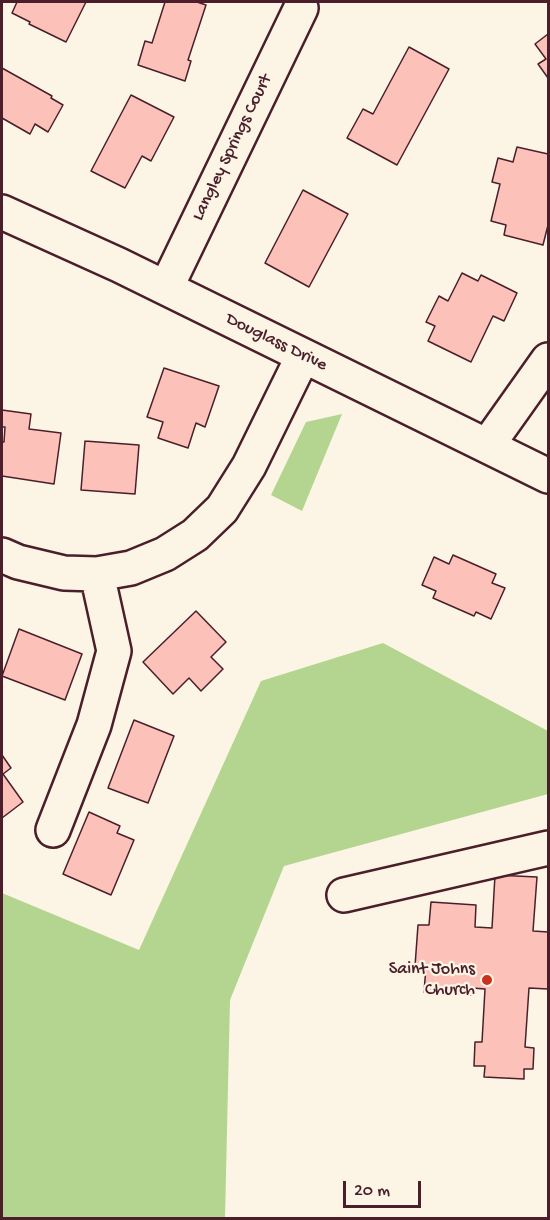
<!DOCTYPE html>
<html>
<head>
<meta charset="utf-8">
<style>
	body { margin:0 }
	#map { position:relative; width:550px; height:1220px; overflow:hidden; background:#fcf5e5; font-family:"Gochi Hand",sans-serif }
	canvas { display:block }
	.frame { position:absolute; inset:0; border:3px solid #4a1f2b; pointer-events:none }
	.scale { position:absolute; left:343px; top:1181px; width:78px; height:27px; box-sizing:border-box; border:3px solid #4a1f2b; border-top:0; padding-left:8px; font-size:18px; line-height:21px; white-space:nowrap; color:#4a1f2b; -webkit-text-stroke:4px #fcf5e5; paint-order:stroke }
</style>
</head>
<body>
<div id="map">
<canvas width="550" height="1220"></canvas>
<div class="frame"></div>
<div class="scale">20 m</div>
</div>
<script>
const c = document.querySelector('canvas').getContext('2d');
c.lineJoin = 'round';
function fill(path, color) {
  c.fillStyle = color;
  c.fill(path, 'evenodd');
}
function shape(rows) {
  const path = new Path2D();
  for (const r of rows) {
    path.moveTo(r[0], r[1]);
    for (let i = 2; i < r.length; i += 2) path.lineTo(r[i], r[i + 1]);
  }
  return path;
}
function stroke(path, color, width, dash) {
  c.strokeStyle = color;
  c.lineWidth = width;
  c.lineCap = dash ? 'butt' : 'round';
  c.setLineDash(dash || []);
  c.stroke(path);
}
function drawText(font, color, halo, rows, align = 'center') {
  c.font = font + ' "Gochi Hand",sans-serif';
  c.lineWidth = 4.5;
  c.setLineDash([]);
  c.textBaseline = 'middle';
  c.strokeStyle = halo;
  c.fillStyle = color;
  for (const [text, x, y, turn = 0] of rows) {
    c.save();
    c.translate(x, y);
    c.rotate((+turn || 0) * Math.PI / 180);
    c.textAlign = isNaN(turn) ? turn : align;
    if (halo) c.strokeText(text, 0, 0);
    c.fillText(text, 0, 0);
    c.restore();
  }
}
fill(shape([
	[342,414,302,511,271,495,306,422],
	[383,643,548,731,548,794,284,866,230,1000,225,1218,2,1218,2,893,139,950,261,681]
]), '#b4d58f');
const building = shape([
	[17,2,86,2,66,42,29,24,30,22,12,13,17,2],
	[165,2,197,2,206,5,188,60,191,61,185,81,138,65,145,41,152,43,165,2],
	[548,34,548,78,538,64,546,59,535,44,548,34],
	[409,47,449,69,397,165,347,138,363,109,373,114,409,47],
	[2,68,52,96,51,98,63,105,48,132,35,124,30,134,2,118,2,68],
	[131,95,174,117,151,161,142,156,125,188,91,171,131,95],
	[517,147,548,154,548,225,543,245,504,235,506,225,491,221,500,184,492,182,498,158,513,162,517,147],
	[303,190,348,214,309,287,265,263,303,190],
	[462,273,478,281,481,275,517,293,504,321,493,316,471,362,428,341,435,326,426,322,439,296,448,301,462,273],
	[164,368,219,386,205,427,196,423,188,448,158,438,163,422,147,417,164,368],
	[2,410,31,414,29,429,61,433,54,484,2,476,2,442,4,442,5,427,2,427,2,410],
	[85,441,139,445,135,494,81,490,85,441],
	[453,555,496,574,492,583,505,588,491,619,476,612,474,616,433,598,436,591,422,585,434,557,449,564,453,555],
	[196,611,226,642,211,657,223,669,201,691,189,678,173,694,143,662,196,611],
	[19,629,82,654,65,700,2,676,19,629],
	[134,720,174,736,148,803,108,788,134,720],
	[2,755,11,768,3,774,23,802,2,818,2,755],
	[89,812,120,826,117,833,134,840,111,895,63,874,89,812],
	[495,875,537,877,533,931,548,932,548,989,529,988,525,1047,534,1048,533,1069,524,1069,524,1079,484,1077,485,1066,474,1066,475,1042,482,1042,485,989,472,988,471,995,424,992,426,967,415,966,418,925,429,925,431,902,476,905,475,927,492,928,495,875]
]);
fill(building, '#fcc1b9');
stroke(building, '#4a1f2b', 1.5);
const minor = shape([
	[2,212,119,265,548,476],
	[166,288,301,8],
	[487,446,548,360],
	[2,555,18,562,64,573,97,574,131,568,165,554,195,535,222,509,249,466,303,356],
	[53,830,94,725,114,651,97,574],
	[344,895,548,848]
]);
stroke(minor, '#4a1f2b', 38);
stroke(minor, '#fcf5e5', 33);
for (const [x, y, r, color] of [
	[487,980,6,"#c8321e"]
]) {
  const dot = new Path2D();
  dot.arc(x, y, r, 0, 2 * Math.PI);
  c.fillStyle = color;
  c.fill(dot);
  stroke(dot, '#fcf5e5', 2);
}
drawText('18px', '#4a1f2b', '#fcf5e5', [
	["Langley Springs Court",233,148,-64],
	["Douglass Drive",276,343,26]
]);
drawText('18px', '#4a1f2b', '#fcf5e5', [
	["Saint Johns",475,970],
	["Church",475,991]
], 'right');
</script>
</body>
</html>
